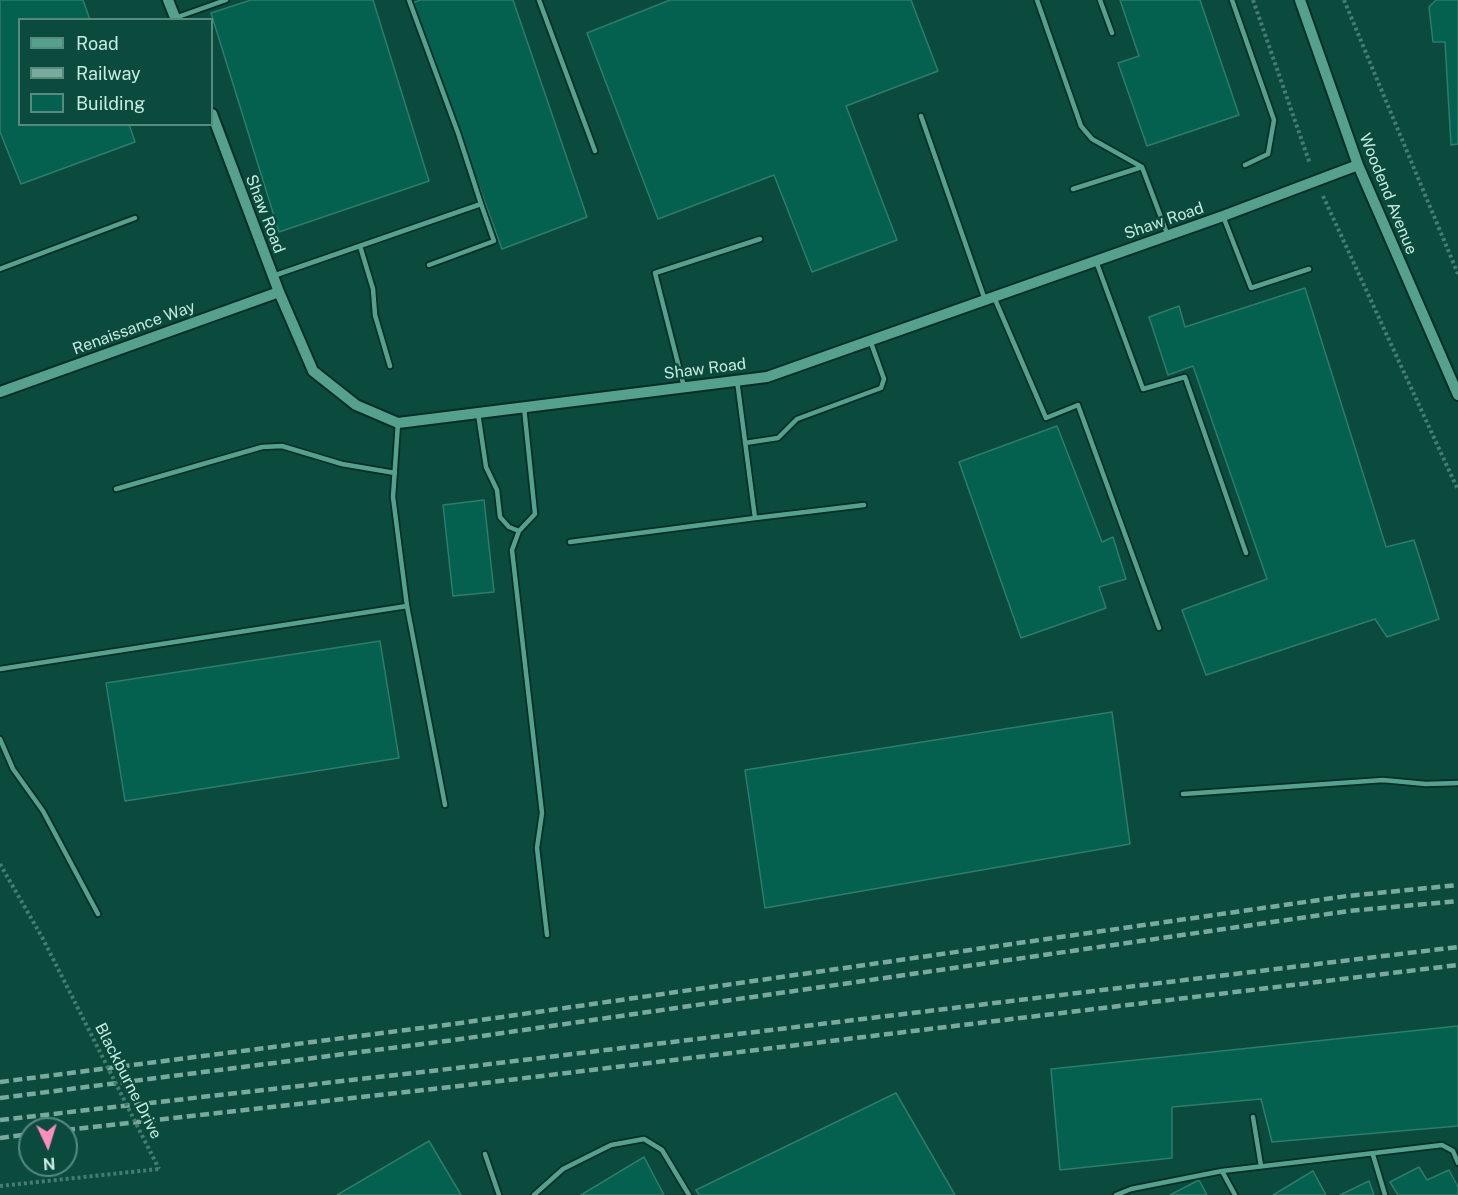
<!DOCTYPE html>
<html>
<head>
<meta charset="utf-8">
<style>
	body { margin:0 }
	#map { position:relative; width:1458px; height:1195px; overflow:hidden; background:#0b4b3d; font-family:"Public Sans",sans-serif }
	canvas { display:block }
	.legend { position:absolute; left:18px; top:18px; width:195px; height:108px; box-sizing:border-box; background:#0b4b3d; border:2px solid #568b7e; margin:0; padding:8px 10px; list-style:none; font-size:18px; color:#c7ebe0 }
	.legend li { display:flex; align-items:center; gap:12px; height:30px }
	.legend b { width:30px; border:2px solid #568b7e }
	.north { position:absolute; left:18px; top:1117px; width:60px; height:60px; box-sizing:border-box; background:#0b4b3d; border:2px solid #568b7e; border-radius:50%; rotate:176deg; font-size:16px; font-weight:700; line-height:24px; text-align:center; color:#c7ebe0 }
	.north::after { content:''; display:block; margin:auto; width:21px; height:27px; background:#fe8ebe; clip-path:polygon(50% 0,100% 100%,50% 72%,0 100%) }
</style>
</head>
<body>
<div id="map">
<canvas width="1458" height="1195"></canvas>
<ul class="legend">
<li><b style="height:8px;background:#56a18d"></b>Road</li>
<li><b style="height:8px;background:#7aaa9d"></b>Railway</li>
<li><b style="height:16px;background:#05614f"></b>Building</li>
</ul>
<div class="north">N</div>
</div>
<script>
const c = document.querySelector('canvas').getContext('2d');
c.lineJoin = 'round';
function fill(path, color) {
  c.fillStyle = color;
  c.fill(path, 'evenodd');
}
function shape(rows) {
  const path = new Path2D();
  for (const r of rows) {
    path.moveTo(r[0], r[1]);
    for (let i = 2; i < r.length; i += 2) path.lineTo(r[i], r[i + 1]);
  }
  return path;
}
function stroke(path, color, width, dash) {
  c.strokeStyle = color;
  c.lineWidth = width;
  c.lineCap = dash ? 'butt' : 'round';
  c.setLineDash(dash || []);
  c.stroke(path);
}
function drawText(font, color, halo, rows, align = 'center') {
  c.font = font + ' "Public Sans",sans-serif';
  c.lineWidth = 5;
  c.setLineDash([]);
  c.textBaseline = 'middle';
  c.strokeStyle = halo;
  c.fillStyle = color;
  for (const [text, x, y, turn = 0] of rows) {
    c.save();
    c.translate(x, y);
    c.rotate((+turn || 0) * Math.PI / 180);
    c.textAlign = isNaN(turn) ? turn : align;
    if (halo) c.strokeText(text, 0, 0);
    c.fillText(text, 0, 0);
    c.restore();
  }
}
const building = shape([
	[0,0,83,0,90,20,20,20,20,124,129,124,135,142,21,184,0,132,0,0],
	[251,0,373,0,429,181,279,232,211,13,251,0],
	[420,0,513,0,587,217,502,249,412,3,420,0],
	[670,0,911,0,938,71,846,106,897,240,812,272,774,175,658,219,587,33,670,0],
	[1120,0,1200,0,1239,115,1147,146,1118,63,1139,56,1120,0],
	[1436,0,1458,0,1458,144,1451,145,1445,42,1433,42,1429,7,1436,0],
	[1305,288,1386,547,1414,540,1439,619,1387,637,1375,619,1206,675,1182,610,1267,579,1193,366,1168,375,1149,317,1179,306,1185,327,1305,288],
	[1057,426,1102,542,1113,537,1126,579,1099,587,1106,608,1021,638,959,462,1057,426],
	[484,500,494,592,453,596,443,505,484,500],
	[380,641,399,758,125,801,106,683,380,641],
	[1112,712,1130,844,765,908,745,770,1112,712],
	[1458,1026,1458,1126,1272,1142,1261,1099,1172,1107,1172,1158,1060,1170,1051,1069,1458,1026],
	[896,1093,955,1195,699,1195,696,1190,896,1093],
	[429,1141,461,1195,337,1195,429,1141],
	[644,1157,664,1195,581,1195,644,1157],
	[1419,1167,1427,1180,1449,1170,1458,1187,1458,1195,1398,1195,1390,1182,1419,1167],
	[1313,1171,1326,1195,1273,1195,1313,1171],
	[1199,1180,1207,1195,1170,1195,1199,1180],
	[1369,1181,1374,1195,1340,1195,1369,1181]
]);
fill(building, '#05614f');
stroke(building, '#2e7c69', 1.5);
const service = shape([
	[539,0,595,151],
	[1037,0,1081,126,1092,139,1142,167,1168,236],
	[1100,0,1112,33],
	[1232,0,1274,120,1268,154,1245,165],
	[175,18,226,0],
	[921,116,985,300],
	[1073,189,1142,167],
	[1223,216,1251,288,1309,269],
	[360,246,373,289,375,315,390,366],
	[1096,261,1143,389,1185,377,1246,553],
	[429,265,494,241,481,204],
	[0,269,135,218],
	[273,276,481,204,458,133,409,0],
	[994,297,1046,418,1078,405,1159,628],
	[737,380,755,518,864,505],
	[684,387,655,273,760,239],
	[524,407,535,514,519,531,512,550,542,813,537,848,547,935],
	[478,413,486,467,497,490,500,517,509,527,519,531],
	[398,423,393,497,407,606,445,805],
	[745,443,778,438,797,419,881,388,884,379,870,340],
	[116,489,262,447,282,446,342,464,395,473],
	[570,542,755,518],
	[0,669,407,606],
	[0,739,13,769,43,811,98,914],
	[1183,794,1383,780,1426,784,1458,783],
	[1253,1117,1261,1166],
	[485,1154,499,1195],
	[1373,1155,1385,1195],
	[1222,1171,1235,1195],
	[534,1195,563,1169,611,1145,644,1139,662,1150,689,1195],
	[1116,1195,1131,1189,1222,1171,1442,1145,1453,1151,1458,1163]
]);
const tertiary = shape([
	[168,0,176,20],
	[1300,0,1358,165,1458,395],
	[212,114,279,292,313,371,356,405,398,423,767,377,1223,216,1358,165],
	[0,392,279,292]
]);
stroke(service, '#032e25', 8);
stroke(tertiary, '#032e25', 14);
stroke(shape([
	[1253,0,1310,164],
	[1344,0,1458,274],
	[1323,196,1458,490],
	[0,864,42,937],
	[0,1186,159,1169]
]), '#457d70', 4, [3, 3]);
stroke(service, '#56a18d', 4.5);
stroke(tertiary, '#56a18d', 10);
stroke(shape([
	[0,1082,453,1024,1347,896,1458,885],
	[0,1098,454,1040,1349,911,1458,901],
	[0,1120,457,1068,1458,947],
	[66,1130,459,1086,1458,965],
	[0,1138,30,1134]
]), '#7aaa9d', 4.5, [9, 4.5]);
stroke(shape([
	[42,937,159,1169]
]), '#457d70', 4, [3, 3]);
drawText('16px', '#c7ebe0', '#0b4b3d', [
	["Woodend Avenue",1388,194,68],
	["Shaw Road",265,214,69],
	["Shaw Road",1164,221,-19],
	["Renaissance Way",134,328,-20],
	["Shaw Road",705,369,-7],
	["Blackburne Drive",128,1081,63]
]);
</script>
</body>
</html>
